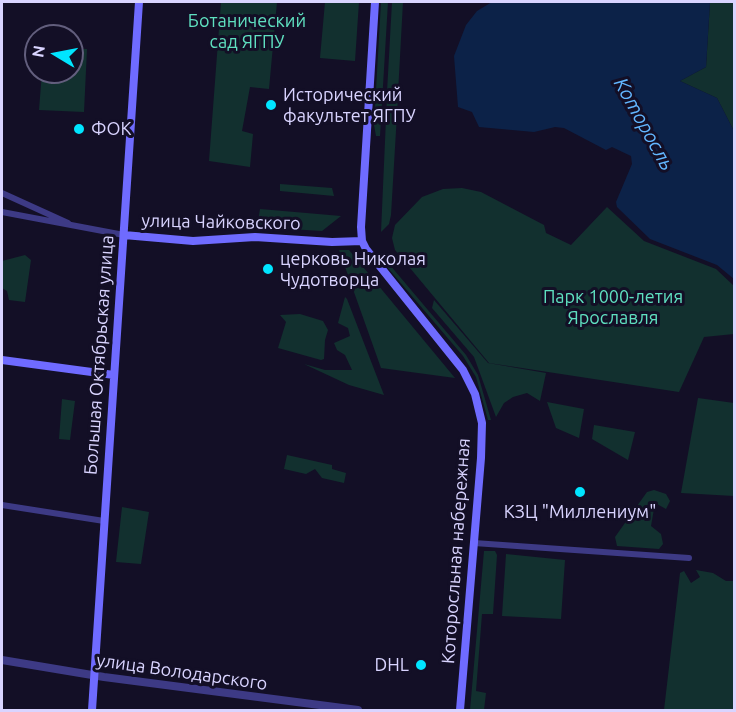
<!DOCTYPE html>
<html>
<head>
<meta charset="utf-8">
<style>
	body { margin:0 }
	#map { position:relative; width:736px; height:712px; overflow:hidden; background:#130f26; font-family:Ubuntu,sans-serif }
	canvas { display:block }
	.frame { position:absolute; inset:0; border:3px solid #d9d4ff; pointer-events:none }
	.north { position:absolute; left:24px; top:24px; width:60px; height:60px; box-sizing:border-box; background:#130f26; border:2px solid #625e7d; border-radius:50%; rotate:280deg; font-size:16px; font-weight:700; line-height:24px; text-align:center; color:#d9d4ff }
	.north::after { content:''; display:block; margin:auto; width:21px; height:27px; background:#00e5ff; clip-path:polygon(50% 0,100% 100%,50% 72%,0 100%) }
</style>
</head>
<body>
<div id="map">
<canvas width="736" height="712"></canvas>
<div class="frame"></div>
<div class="north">N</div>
</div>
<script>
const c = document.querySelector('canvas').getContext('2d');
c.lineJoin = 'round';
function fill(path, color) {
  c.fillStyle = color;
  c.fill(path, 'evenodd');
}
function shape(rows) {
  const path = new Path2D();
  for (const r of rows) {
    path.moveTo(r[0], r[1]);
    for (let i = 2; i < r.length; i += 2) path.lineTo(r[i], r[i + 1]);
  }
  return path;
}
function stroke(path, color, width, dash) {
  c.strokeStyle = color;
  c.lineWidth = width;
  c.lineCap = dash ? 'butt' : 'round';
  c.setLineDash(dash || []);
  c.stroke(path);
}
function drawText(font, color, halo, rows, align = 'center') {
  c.font = font + ' Ubuntu,sans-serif';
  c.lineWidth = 6;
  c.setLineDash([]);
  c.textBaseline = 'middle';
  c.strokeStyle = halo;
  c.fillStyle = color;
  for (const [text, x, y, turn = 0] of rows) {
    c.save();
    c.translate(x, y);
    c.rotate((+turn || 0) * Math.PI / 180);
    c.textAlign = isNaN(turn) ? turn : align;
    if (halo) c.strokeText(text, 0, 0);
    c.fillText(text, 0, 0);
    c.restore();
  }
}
fill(shape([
	[221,2,277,2,269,89,250,87,242,131,253,134,250,167,209,161],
	[325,2,359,2,355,61,320,58],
	[381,2,388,2,380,136,376,136,374,125],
	[392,2,403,2,398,93,387,92],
	[710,2,734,2,734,131,717,98,680,81,706,67],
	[72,48,87,49,84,112,39,110,42,72,72,72],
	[387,96,398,97,391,215,389,224,381,232],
	[280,184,332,188,334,196,280,191],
	[462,188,481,192,544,225,546,233,571,245,607,207,644,241,716,269,734,286,734,334,704,337,679,392,489,363,395,250,392,238,395,225,422,197,443,189],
	[260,209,341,216,322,231,257,227],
	[339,250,349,250,455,378,381,368],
	[25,255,31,260,25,302,9,300,7,291,2,288,2,261],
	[384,258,466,355,478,375,491,420,488,420,476,377,463,356,382,261],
	[345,297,347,299,384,395,349,385,304,364,325,370,352,370,345,355,337,350,334,343,350,336,348,328,338,323],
	[434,300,488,363,546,373,540,401,527,393,513,397,504,403,496,417,474,357,432,308],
	[300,314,323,321,328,330,325,340,324,359,321,360,278,348,286,322,280,315],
	[698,398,734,403,734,496,681,493],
	[62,399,75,401,70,440,59,439],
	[547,402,584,409,579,438,556,428],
	[594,425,635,432,628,460,592,439],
	[287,455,332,465,332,469,346,473,344,483,322,478,315,469,306,474,284,469],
	[654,490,666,494,670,501,666,509,655,503,651,526,661,534,663,544,659,549,617,546,615,537,647,492],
	[122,507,149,512,141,564,116,562],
	[484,551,495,551,497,555,493,614,482,614,476,691,486,693,484,710,470,710],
	[506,554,565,560,561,619,502,616],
	[696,570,713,573,726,581,734,581,734,710,664,710,680,573,684,571,691,583,700,577]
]), '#12302f');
fill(shape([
	[492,2,710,2,706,67,680,81,717,98,734,131,734,279,717,265,650,239,617,207,616,202,632,164,631,156,612,147,606,150,564,128,555,127,534,132,479,127,472,112,458,107,454,56,466,25,477,11]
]), '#0c2248');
stroke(shape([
	[2,193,68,223],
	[2,212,124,235],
	[2,505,104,521],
	[474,543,689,558]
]), '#3d3a85', 6);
stroke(shape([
	[2,660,104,677,358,710]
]), '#3d3a85', 8);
stroke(shape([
	[375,2,361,227,362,241,366,249,463,370,475,394,482,423,481,458,460,710],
	[124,235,193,241,255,237,332,242,362,241],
	[2,360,114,375],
	[92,710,139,2]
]), '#6f6bff', 8);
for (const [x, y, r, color] of [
	[271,105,6,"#00e5ff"],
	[79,129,6,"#00e5ff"],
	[268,269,6,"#00e5ff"],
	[580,492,6,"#00e5ff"],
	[421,665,6,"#00e5ff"]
]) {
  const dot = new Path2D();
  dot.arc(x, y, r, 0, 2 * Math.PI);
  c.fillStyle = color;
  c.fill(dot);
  stroke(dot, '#130f26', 2);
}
drawText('18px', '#5fe0c0', '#130f26', [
	["Ботанический",247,21],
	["сад ЯГПУ",247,42],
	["Парк 1000-летия",613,297],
	["Ярославля",613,318]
]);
drawText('18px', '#d9d4ff', '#130f26', [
	["Исторический",283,95],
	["факультет ЯГПУ",283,116],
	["ФОК",91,129],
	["церковь Николая",280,259],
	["Чудотворца",280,280],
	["КЗЦ \"Миллениум\"",580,512,"center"],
	["DHL",409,665,"right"]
], 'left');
drawText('18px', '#d9d4ff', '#130f26', [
	["улица Чайковского",221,222,1],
	["Большая Октябрьская улица",99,355,-86],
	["Которосльная набережная",456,551,-86],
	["улица Володарского",182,672,8]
]);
drawText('italic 20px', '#62b6ff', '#130f26', [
	["Которосль",644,124,61]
]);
</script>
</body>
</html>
